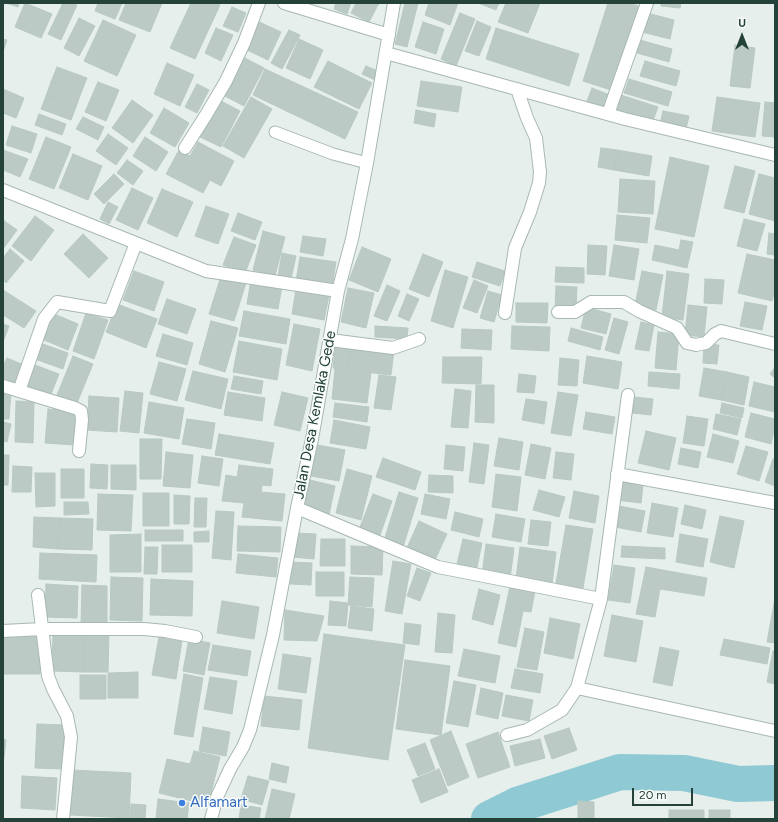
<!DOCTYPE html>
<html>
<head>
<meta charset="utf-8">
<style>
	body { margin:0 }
	#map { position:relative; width:778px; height:822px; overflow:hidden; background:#e6efeb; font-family:Figtree,sans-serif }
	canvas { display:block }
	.frame { position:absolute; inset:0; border:4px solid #24423a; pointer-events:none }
	.north { position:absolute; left:722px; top:16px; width:40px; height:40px; -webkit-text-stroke:3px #f7fbf9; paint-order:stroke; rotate:0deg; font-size:11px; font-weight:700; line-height:16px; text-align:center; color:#24423a }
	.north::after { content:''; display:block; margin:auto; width:14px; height:18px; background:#24423a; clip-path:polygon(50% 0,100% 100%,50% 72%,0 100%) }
	.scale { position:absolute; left:632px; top:788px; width:61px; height:18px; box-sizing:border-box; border:2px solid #24423a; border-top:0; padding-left:5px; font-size:12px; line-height:14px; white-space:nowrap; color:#24423a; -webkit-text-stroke:3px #f7fbf9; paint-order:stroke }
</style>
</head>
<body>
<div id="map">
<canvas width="778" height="822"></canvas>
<div class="frame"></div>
<div class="north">U</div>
<div class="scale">20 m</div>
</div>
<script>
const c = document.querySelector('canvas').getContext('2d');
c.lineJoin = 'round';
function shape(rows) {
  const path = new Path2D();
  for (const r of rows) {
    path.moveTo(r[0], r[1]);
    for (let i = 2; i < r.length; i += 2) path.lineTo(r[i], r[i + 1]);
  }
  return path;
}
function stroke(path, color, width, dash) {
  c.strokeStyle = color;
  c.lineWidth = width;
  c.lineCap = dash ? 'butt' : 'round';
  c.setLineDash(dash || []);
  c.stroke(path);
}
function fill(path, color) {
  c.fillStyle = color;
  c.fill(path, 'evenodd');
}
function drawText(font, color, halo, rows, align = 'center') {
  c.font = font + ' Figtree,sans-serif';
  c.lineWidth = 3;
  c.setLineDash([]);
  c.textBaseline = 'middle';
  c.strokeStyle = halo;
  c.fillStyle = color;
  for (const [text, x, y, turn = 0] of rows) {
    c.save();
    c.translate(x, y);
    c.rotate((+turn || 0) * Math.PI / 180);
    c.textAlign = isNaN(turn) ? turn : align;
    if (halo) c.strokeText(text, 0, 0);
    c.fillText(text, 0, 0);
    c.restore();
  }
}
stroke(shape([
	[489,819,517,805,620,772,684,773,738,784,775,783]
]), '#8ec9d4', 36);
const building = shape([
	[6,3,19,3,18,7,6,3],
	[25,3,52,14,41,38,15,27,25,3],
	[63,3,72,3,77,5,61,40,48,34,63,3],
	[98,3,122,3,115,19,95,11,98,3],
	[126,3,162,3,150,32,119,20,126,3],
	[191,3,216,3,220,5,195,59,170,48,191,3],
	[336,3,351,3,347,14,334,9,336,3],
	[356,3,379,3,369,22,351,13,356,3],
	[405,3,418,3,407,47,395,44,405,3],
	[429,3,458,3,450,25,425,15,429,3],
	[478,3,499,3,496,10,478,3],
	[506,3,540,3,528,33,498,22,506,3],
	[608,3,629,3,641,7,614,91,583,81,608,3],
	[661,3,681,3,680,8,661,6,661,3],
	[232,7,246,13,238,32,223,26,232,7],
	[460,13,475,19,456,66,441,59,460,13],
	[647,13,674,20,670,39,642,32,647,13],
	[79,18,95,26,79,56,64,48,79,18],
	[103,20,136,35,117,76,84,61,103,20],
	[255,20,281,32,268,60,243,48,255,20],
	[477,21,491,27,479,56,465,51,477,21],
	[423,22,444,29,436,54,415,47,423,22],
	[216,28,233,35,221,61,205,53,216,28],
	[496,28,579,54,569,86,486,59,496,28],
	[289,30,300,35,282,69,271,63,289,30],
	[3,39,7,40,3,52,3,39],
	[299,39,323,50,310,79,286,68,299,39],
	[640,40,672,49,669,62,637,53,640,40],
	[735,45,755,48,750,88,730,86,735,45],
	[241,56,264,68,244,106,221,94,241,56],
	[328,61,372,83,359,109,314,87,328,61],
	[645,61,680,71,676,86,640,76,645,61],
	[167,63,194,75,180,106,154,94,167,63],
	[366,66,378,71,375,80,362,74,366,66],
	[57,67,87,78,81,93,51,82,57,67],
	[265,69,358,112,345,139,253,95,265,69],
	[629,79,672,92,668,106,624,93,629,79],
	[421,81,462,87,458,112,417,106,421,81],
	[51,82,81,93,76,107,46,96,51,82],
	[98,82,119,90,106,121,85,112,98,82],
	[197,84,209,90,197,113,185,107,197,84],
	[592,88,610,95,605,108,587,101,592,88],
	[3,89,24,98,16,118,3,113,3,89],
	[621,95,658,107,652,123,615,110,621,95],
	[46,96,76,107,71,120,41,109,46,96],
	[251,97,272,109,244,158,223,146,251,97],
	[717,97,760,103,755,137,712,131,717,97],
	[217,99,240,111,221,147,198,136,217,99],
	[132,100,153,115,133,143,112,128,132,100],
	[765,102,775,103,775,137,762,136,765,102],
	[164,108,189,123,175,147,150,133,164,108],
	[416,110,436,114,434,127,414,123,416,110],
	[663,111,689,116,686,129,660,124,663,111],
	[39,114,66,124,62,135,35,125,39,114],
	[83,117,104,127,98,140,76,129,83,117],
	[12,126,37,134,31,153,6,145,12,126],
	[108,134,128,148,116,165,96,151,108,134],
	[46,137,71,147,54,189,29,179,46,137],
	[145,137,168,152,156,171,133,156,145,137],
	[198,142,234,161,221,186,210,180,203,193,166,174,179,150,190,156,198,142],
	[601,148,617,150,614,170,598,167,601,148],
	[3,150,28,159,20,177,3,170,3,150],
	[617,150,652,156,649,176,614,170,617,150],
	[73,154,102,166,88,200,59,188,73,154],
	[670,157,709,166,694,237,655,229,670,157],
	[127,160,143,171,133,185,117,173,127,160],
	[735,166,755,171,744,213,724,208,735,166],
	[114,174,124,184,104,204,94,194,114,174],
	[759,174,775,178,775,221,749,214,759,174],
	[620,179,655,181,653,214,618,212,620,179],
	[132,188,153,198,138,230,116,220,132,188],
	[162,189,193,202,177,237,147,223,162,189],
	[108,202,118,207,109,224,100,219,108,202],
	[206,206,229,214,218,244,195,236,206,206],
	[238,213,262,222,255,240,231,231,238,213],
	[617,215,650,218,647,243,615,240,617,215],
	[35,216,54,230,31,261,12,246,35,216],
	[744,219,765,224,757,251,737,246,744,219],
	[3,220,17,230,3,249,3,220],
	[263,231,285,237,275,276,253,270,263,231],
	[769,233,775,234,775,255,767,254,769,233],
	[83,234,108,258,89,278,64,254,83,234],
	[303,236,326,239,323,256,300,252,303,236],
	[234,237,256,245,245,273,223,265,234,237],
	[681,240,693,242,687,268,652,260,655,245,679,250,681,240],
	[588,245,607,246,605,275,587,274,588,245],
	[614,245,639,249,634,280,609,276,614,245],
	[362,247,391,259,378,292,349,280,362,247],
	[10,249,24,261,6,283,3,280,3,258,10,249],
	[282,253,296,256,291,279,278,276,282,253],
	[423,254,443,262,429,297,409,289,423,254],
	[747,254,775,260,775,290,772,301,738,293,747,254],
	[300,257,336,262,332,287,296,281,300,257],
	[477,262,505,271,500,286,472,277,477,262],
	[556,267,584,268,584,283,555,282,556,267],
	[445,270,468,277,453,328,431,321,445,270],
	[134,271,164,282,154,311,123,300,134,271],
	[642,271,663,275,656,310,635,305,642,271],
	[667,271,689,274,683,320,662,317,667,271],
	[221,276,246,283,234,321,209,314,221,276],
	[705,279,724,280,722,304,704,303,705,279],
	[251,280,282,286,278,309,247,304,251,280],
	[474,280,488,286,477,313,463,308,474,280],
	[387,285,400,291,387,321,374,316,387,285],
	[556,286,577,287,576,309,555,308,556,286],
	[348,288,374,293,366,328,341,322,348,288],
	[296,289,329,295,324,320,292,314,296,289],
	[3,290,36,311,24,328,3,315,3,290],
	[488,291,502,295,494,322,480,318,488,291],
	[407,294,419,299,409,321,398,316,407,294],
	[167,299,196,309,187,334,158,324,167,299],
	[745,302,767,306,762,330,740,326,745,302],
	[516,303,548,303,547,323,516,322,516,303],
	[117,304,157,319,146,348,106,332,117,304],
	[688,305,707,307,704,337,685,335,688,305],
	[586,307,611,314,606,334,581,328,586,307],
	[244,311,290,319,286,344,239,336,244,311],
	[86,313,108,320,94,359,73,351,86,313],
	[54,314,78,324,68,350,44,340,54,314],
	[614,318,628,322,619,354,605,350,614,318],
	[211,321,238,328,225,372,199,364,211,321],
	[641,322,654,325,649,351,635,349,641,322],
	[3,324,9,326,3,342,3,324],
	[294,324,320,329,312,371,286,365,294,324],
	[375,326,408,328,407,339,375,337,375,326],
	[512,326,550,327,549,351,511,349,512,326],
	[571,328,603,337,600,350,568,341,571,328],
	[462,329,492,330,491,350,461,348,462,329],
	[658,332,679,334,676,370,655,368,658,332],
	[163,334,193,343,187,365,156,356,163,334],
	[239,341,282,349,277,380,233,372,239,341],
	[336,342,351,344,348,370,333,368,336,342],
	[40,343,68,353,63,369,35,359,40,343],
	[351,344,394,350,391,375,348,370,351,344],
	[704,344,719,345,717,364,703,363,704,344],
	[73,356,93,364,77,403,57,395,73,356],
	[587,356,622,362,618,389,583,383,587,356],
	[443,357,482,357,481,384,442,383,443,357],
	[7,358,24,365,16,384,3,378,3,366,7,358],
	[560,358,579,360,577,386,558,385,560,358],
	[159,362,186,369,177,401,150,394,159,362],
	[35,365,59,374,51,394,27,386,35,365],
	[775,367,775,378,770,374,775,367],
	[704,368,727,372,721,400,699,396,704,368],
	[335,369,371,373,367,403,332,399,335,369],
	[193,371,228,379,221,409,185,400,193,371],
	[649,372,680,374,679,389,648,386,649,372],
	[727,372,749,377,744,405,721,400,727,372],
	[519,374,536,376,534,393,517,392,519,374],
	[379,375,396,377,391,410,374,408,379,375],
	[234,376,263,381,261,394,231,389,234,376],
	[754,382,775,387,775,412,749,406,754,382],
	[476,385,494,385,494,423,475,422,476,385],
	[455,389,471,391,468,428,451,427,455,389],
	[125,391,143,393,139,433,120,431,125,391],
	[3,392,11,392,9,419,3,419,3,392],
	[228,392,265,398,262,421,224,415,228,392],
	[282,392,308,398,300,431,274,425,282,392],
	[558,392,578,395,571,436,551,433,558,392],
	[89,396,119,398,117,432,87,430,89,396],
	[634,397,653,399,651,415,632,413,634,397],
	[526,399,547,402,544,424,522,420,526,399],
	[16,401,34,402,33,443,15,442,16,401],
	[149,402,184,408,179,439,144,433,149,402],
	[335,403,369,407,367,422,333,417,335,403],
	[722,403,744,408,742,418,720,413,722,403],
	[48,409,77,411,74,445,45,443,48,409],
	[586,412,615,417,612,434,583,429,586,412],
	[751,413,775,419,775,425,771,444,745,437,751,413],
	[716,414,741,419,737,435,713,429,716,414],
	[687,416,708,419,704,446,683,443,687,416],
	[187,419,215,423,211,449,182,444,187,419],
	[334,420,370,427,366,449,330,443,334,420],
	[3,422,11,424,7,442,3,441,3,422],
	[646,431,676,438,669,470,638,463,646,431],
	[219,434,274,443,270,464,215,455,219,434],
	[713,434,739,441,733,463,707,457,713,434],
	[499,438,523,442,519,470,494,466,499,438],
	[140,439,162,439,161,479,140,479,140,439],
	[474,443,489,445,484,484,469,482,474,443],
	[531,444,551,448,545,479,525,475,531,444],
	[317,445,345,450,339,481,311,476,317,445],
	[446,445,465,447,463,471,444,469,446,445],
	[746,446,768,452,759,481,737,474,746,446],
	[681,448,701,452,698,468,678,464,681,448],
	[166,452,193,455,190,488,163,486,166,452],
	[556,452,574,454,571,480,553,478,556,452],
	[3,455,9,455,8,485,3,485,3,455],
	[202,456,223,459,219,486,198,483,202,456],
	[383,458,421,472,415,490,376,477,383,458],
	[773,459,775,460,775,486,765,482,773,459],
	[91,464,108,465,107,489,90,488,91,464],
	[111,465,136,465,136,490,111,489,111,465],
	[239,465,273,469,271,486,262,485,261,492,285,494,282,521,242,517,244,503,222,501,226,475,237,477,239,465],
	[13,466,32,467,31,492,12,492,13,466],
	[61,469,84,469,84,498,61,498,61,469],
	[347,469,372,476,361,520,336,513,347,469],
	[35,473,55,473,55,506,36,507,35,473],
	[496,474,521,477,517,511,492,507,496,474],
	[429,475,453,476,453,493,428,492,429,475],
	[310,480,335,486,329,515,303,508,310,480],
	[619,481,643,485,641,503,616,500,619,481],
	[539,490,565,497,559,517,533,510,539,490],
	[574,491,599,496,595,523,569,518,574,491],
	[399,492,418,498,403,547,384,541,399,492],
	[143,493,169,493,169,526,143,526,143,493],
	[98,494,133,495,131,531,97,530,98,494],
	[373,494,392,501,380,535,360,527,373,494],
	[425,494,450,499,446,519,421,514,425,494],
	[174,495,190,496,189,524,174,524,174,495],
	[195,498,207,498,206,527,194,527,195,498],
	[64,502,88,502,89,514,64,515,64,502],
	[652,503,678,508,673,537,647,533,652,503],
	[685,505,706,510,702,529,681,524,685,505],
	[619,506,645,511,641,532,615,527,619,506],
	[216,511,234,512,231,560,212,558,216,511],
	[455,512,483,519,479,537,451,530,455,512],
	[496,514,525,519,521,542,492,537,496,514],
	[720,516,744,521,734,568,710,562,720,516],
	[34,517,59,518,58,549,33,547,34,517],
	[59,518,93,519,92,550,58,549,59,518],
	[531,520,551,522,548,546,528,544,531,520],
	[419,521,447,534,434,562,406,550,419,521],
	[566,525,593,529,583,588,556,583,566,525],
	[238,526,281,527,280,552,237,551,238,526],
	[145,530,183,530,183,541,145,541,145,530],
	[209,531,209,542,194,542,194,532,209,531],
	[295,533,316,534,314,559,293,557,295,533],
	[141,534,141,572,110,572,110,535,141,534],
	[680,534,708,539,703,567,676,562,680,534],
	[321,539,345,539,345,566,320,566,321,539],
	[463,539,482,543,476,572,456,568,463,539],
	[486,544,514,548,510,579,482,575,486,544],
	[162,545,192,545,192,572,162,572,162,545],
	[351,546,383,547,382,575,351,574,351,546],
	[622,546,665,548,665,559,621,557,622,546],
	[145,547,158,547,157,574,144,574,145,547],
	[520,547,556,552,552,584,516,579,520,547],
	[40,553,97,555,96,582,39,579,40,553],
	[238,554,278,558,276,577,236,573,238,554],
	[393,561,411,564,402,614,385,611,393,561],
	[291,562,312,563,311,585,290,584,291,562],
	[614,565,635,568,630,603,608,600,614,565],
	[646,567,707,578,704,596,660,589,655,617,636,614,646,567],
	[417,568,431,573,420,601,407,596,417,568],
	[316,572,344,572,344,596,316,596,316,572],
	[111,577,143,578,142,621,110,620,111,577],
	[350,577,374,578,372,607,348,605,350,577],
	[151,579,193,581,192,616,150,615,151,579],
	[46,584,78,586,77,618,45,617,46,584],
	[82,585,107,586,107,624,81,623,82,585],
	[510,586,535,591,531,612,523,611,516,647,498,643,510,586],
	[479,589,500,595,493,625,472,619,479,589],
	[775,598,775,643,767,642,775,598],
	[222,601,259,607,254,639,217,633,222,601],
	[330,601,348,603,346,626,328,625,330,601],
	[351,606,374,609,372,631,348,628,351,606],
	[285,610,324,616,317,641,284,640,285,610],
	[438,613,455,615,452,653,435,652,438,613],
	[612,615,643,621,636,662,604,656,612,615],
	[550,618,580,624,573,659,544,653,550,618],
	[405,623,421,625,419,645,403,643,405,623],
	[525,628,544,632,537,670,517,667,525,628],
	[53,633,84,633,83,672,52,671,53,633],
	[84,633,109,634,108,672,83,672,84,633],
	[324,634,405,645,388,760,308,748,324,634],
	[3,636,41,637,40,674,3,674,3,636],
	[159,637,182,641,176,679,152,675,159,637],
	[189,639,210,643,204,675,183,671,189,639],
	[724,639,770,648,767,664,720,655,724,639],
	[213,645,251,651,247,676,208,670,213,645],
	[660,647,679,651,672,686,653,682,660,647],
	[464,649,500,656,495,683,458,676,464,649],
	[773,651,775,651,775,684,767,682,773,651],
	[283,654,311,658,306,693,278,689,283,654],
	[405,660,450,666,441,735,396,729,405,660],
	[515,669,543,674,540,693,511,688,515,669],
	[138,672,138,698,108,698,108,673,138,672],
	[184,674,203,678,193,737,174,734,184,674],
	[80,675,106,675,106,699,80,699,80,675],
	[210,677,237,681,232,714,204,709,210,677],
	[454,681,476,685,468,727,446,723,454,681],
	[481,688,503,693,498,719,476,714,481,688],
	[506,695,533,700,529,721,502,716,506,695],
	[264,696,302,700,299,730,261,726,264,696],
	[37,724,65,725,63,769,35,768,37,724],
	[203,727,230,732,226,756,199,751,203,727],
	[569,728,577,750,552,759,544,736,569,728],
	[451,731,469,777,448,786,430,740,451,731],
	[498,732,510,767,478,778,466,744,498,732],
	[3,739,6,740,3,766,3,739],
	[540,739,545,758,515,766,510,746,540,739],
	[425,743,435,769,418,776,407,750,425,743],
	[194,751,220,757,208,805,159,793,167,759,190,764,194,751],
	[272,763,289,767,286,783,269,779,272,763],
	[439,769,448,792,421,803,412,780,439,769],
	[72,770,131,773,129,818,70,815,72,770],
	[22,776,57,778,55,810,21,808,22,776],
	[248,776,269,781,262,805,241,799,248,776],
	[272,789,295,794,289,819,265,819,272,789],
	[158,799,189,803,187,819,156,819,158,799],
	[578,801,594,802,594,819,578,819,578,801],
	[131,804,146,805,145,819,130,819,131,804],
	[241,805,261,808,259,819,239,819,241,805],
	[669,810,704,810,704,819,669,819,669,810],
	[709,810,730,810,730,819,709,819,709,810]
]);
fill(building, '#bbcac4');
stroke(building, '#b8c9c2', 1);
const lane = shape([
	[275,132,333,154,367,163]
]);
const street = shape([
	[284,3,389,35],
	[386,53,625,119,775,155],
	[608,114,647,3],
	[185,148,206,115,226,81,244,43,259,3],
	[3,190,206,271,338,291],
	[558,312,575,312,591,302,624,302,639,311,677,328,687,343,696,345,706,343,715,334,721,331,775,344],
	[505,313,515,248,530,212,539,183,540,172,536,138,527,118,517,89],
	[330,340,393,348,419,339],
	[3,386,75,408,81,411,82,420,79,451],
	[19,391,44,319,57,302,110,311,136,243],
	[617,474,775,503],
	[297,508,438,567,601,599,628,395],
	[38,595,48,676,53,689,67,716,71,737,63,819],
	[3,631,42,629,144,629,165,631,196,637],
	[577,688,775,731],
	[507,735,527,730,562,710,577,688,601,599],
	[211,819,217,797,230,769,243,747,250,730,273,635,297,508,312,439,338,291,352,239,367,163,394,3]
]);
stroke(lane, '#a8b8b2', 13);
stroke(street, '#a8b8b2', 14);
stroke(lane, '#fff', 11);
stroke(street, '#fff', 12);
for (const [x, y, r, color] of [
	[182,803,4,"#3f7fe0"]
]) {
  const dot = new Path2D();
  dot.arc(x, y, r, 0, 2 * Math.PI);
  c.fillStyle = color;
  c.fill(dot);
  stroke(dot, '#f7fbf9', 1.5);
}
drawText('15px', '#24423a', '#f7fbf9', [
	["Jalan Desa Kemlaka Gede",315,415,-79]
]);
drawText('15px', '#366cbe', '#f7fbf9', [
	["Alfamart",190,803]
], 'left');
</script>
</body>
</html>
